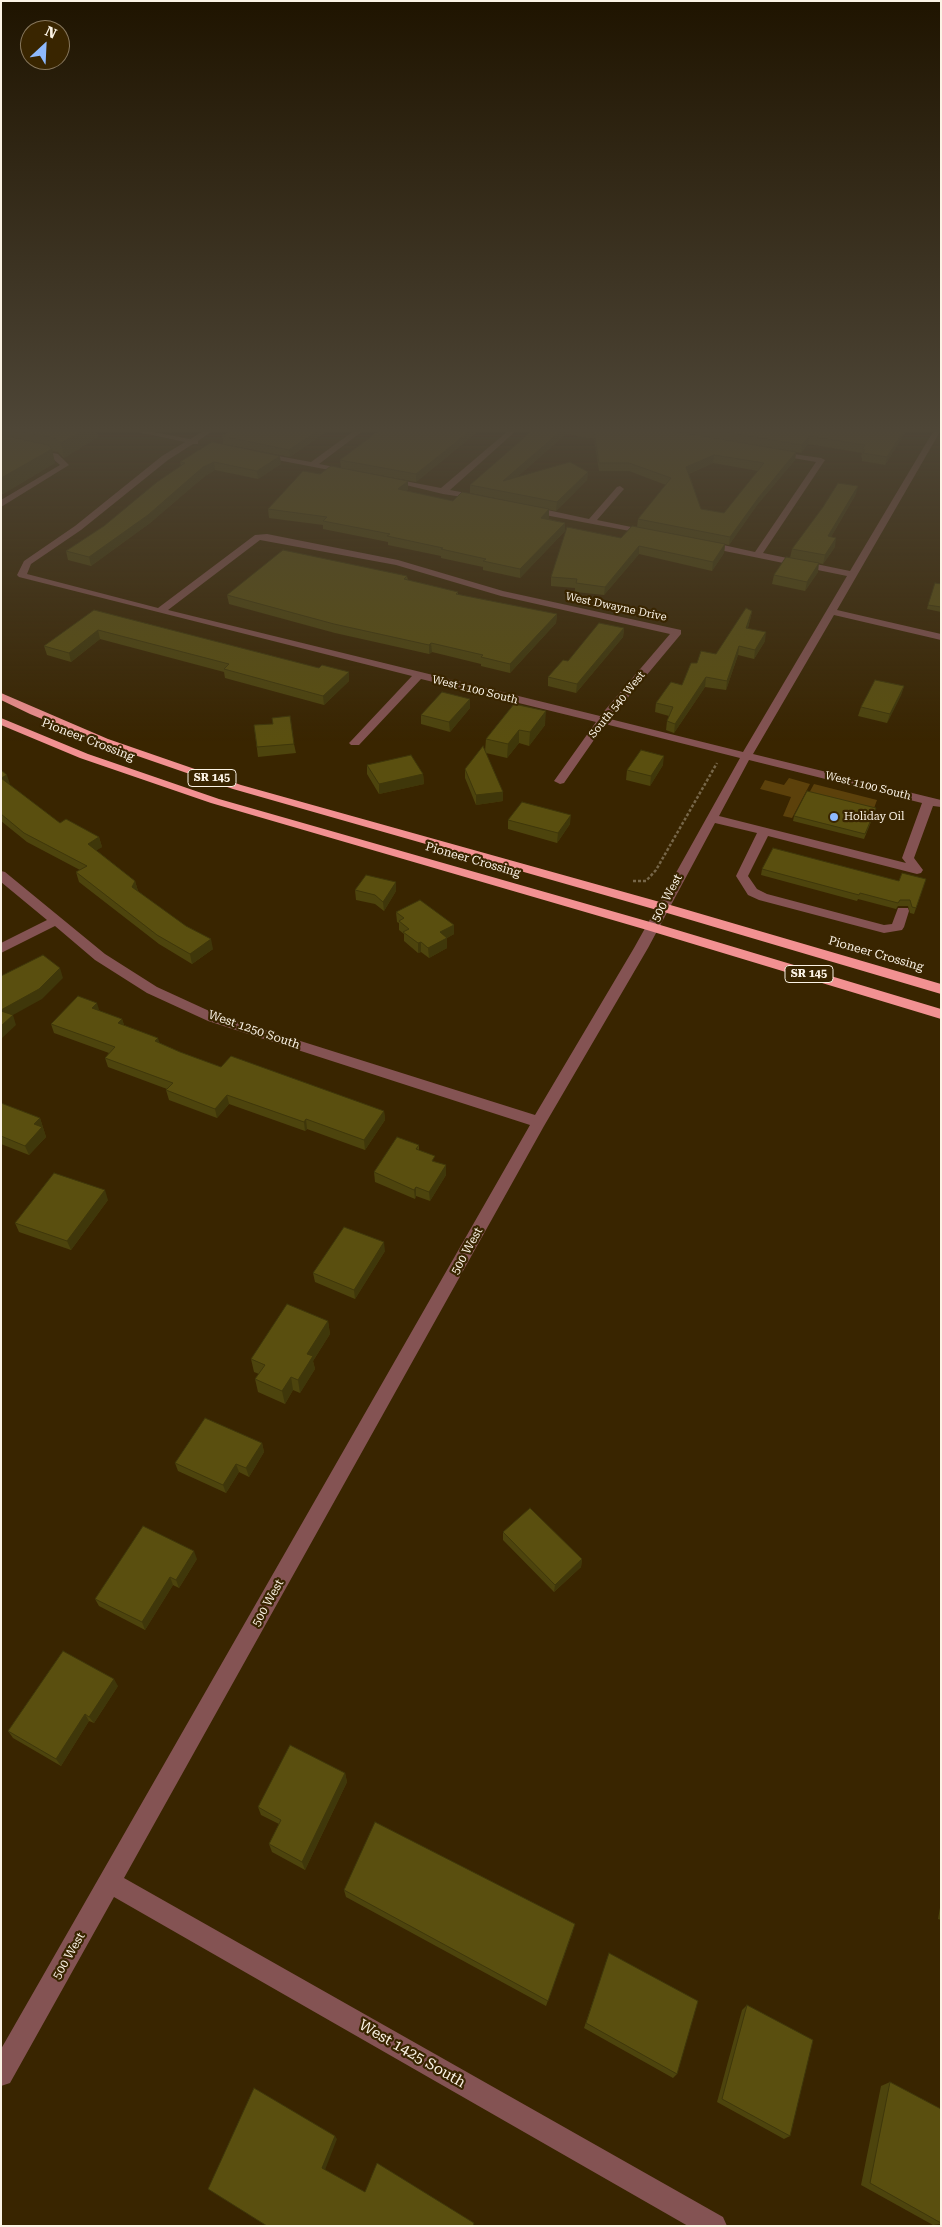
<!DOCTYPE html>
<html>
<head>
<meta charset="utf-8">
<style>
	body { margin:0 }
	#map { position:relative; width:942px; height:2227px; overflow:hidden; background:#392500; font-family:"Roboto Serif",serif }
	canvas { display:block }
	.frame { position:absolute; inset:0; border:2px solid #fbf3e5; pointer-events:none }
	.north { position:absolute; left:20px; top:20px; width:50px; height:50px; box-sizing:border-box; background:#392500; border:1px solid #87775c; border-radius:50%; rotate:25deg; font-size:14px; font-weight:700; line-height:20px; text-align:center; color:#fbf3e5 }
	.north::after { content:''; display:block; margin:auto; width:18px; height:22px; background:#8eb9fd; clip-path:polygon(50% 0,100% 100%,50% 72%,0 100%) }
</style>
</head>
<body>
<div id="map">
<canvas width="942" height="2227"></canvas>
<div class="frame"></div>
<div class="north">N</div>
</div>
<script>
const c = document.querySelector('canvas').getContext('2d');
c.lineJoin = 'round';
function fill(path, color) {
  c.fillStyle = color;
  c.fill(path, 'evenodd');
}
function shape(rows) {
  const path = new Path2D();
  for (const r of rows) {
    path.moveTo(r[0], r[1]);
    for (let i = 2; i < r.length; i += 2) path.lineTo(r[i], r[i + 1]);
  }
  return path;
}
function stroke(path, color, width, dash) {
  c.strokeStyle = color;
  c.lineWidth = width;
  c.lineCap = dash ? 'butt' : 'round';
  c.setLineDash(dash || []);
  c.stroke(path);
}
function drawText(font, color, halo, rows, align = 'center') {
  c.font = font + ' "Roboto Serif",serif';
  c.lineWidth = 4.5;
  c.setLineDash([]);
  c.textBaseline = 'middle';
  c.strokeStyle = halo;
  c.fillStyle = color;
  for (const [text, x, y, turn = 0] of rows) {
    c.save();
    c.translate(x, y);
    c.rotate((+turn || 0) * Math.PI / 180);
    c.textAlign = isNaN(turn) ? turn : align;
    if (halo) c.strokeText(text, 0, 0);
    c.fillText(text, 0, 0);
    c.restore();
  }
}
fill(shape([
	[789,778,810,784,792,818,783,816,791,797,760,789,765,780,784,785],
	[814,784,877,800,873,811,808,795]
]), '#5c410b');
stroke(shape([
	[633,881,646,881,656,870,717,763]
]), '#766648', 2.5, [3, 2]);
fill(shape([
	[128,430,143,430,190,439,205,430,214,430,198,441,198,444,193,444,168,460,81,530,31,564,27,574,158,608,255,535,267,534,398,560,503,591,681,630,681,634,610,719,743,752,847,576,705,547,700,544,705,541,755,552,816,462,776,455,773,455,773,451,821,458,825,460,763,553,850,571,934,430,941,430,837,610,941,634,941,640,834,615,753,754,941,800,941,807,933,806,914,858,923,870,921,873,917,874,768,836,748,876,757,889,767,894,884,925,892,924,898,908,908,908,909,911,904,927,902,930,884,933,759,900,748,895,736,876,757,833,715,823,648,948,544,1126,124,1878,723,2217,727,2226,688,2226,114,1897,10,2083,1,2086,1,2049,530,1125,208,1021,147,993,95,960,55,926,1,953,1,943,47,920,1,882,1,871,5,872,105,954,157,987,218,1015,535,1115,634,948,740,758,605,724,564,783,560,784,554,781,596,722,421,679,359,745,351,745,349,743,351,741,412,676,19,577,17,575,24,561,75,526,162,456,185,442,128,430],
	[260,540,396,565,501,596,670,634,600,716,168,610,260,540],
	[749,760,922,803,902,858,906,863,719,816,749,760],
	[355,430,364,430,319,464,350,470,350,474,262,457,258,455,262,453,311,462,355,430],
	[509,430,517,430,450,490,482,496,482,500,443,494,385,480,389,478,441,488,509,430],
	[1,443,58,454,69,465,1,507,1,500,60,465,52,458,1,447,1,443],
	[620,486,624,489,597,520,651,531,651,535,529,512,525,509,529,506,589,519,617,487,620,486]
]), '#845353');
fill(shape([
	[1,693,108,739,241,785,667,904,941,984,941,994,657,910,233,789,100,743,30,714,1,700,1,693],
	[1,718,88,754,219,799,657,924,941,1009,941,1019,647,930,211,803,80,758,1,725,1,718]
]), '#f29192');
fill(shape([
	[1,430,97,430,98,437,64,458,58,452,52,451,55,463,3,494,1,494],
	[149,430,177,430,170,433],
	[229,430,329,430,290,457,223,444,222,436,230,431],
	[380,430,480,430,416,482,341,468,340,460],
	[533,430,666,430,796,452,795,460,757,505,729,545,659,531,725,544,724,553,712,571,639,554,604,595,575,592,575,588,551,586,551,577,621,538,637,527,638,519,666,485,629,471,599,471,594,439,566,434,516,478,588,472,587,480,556,511,470,493,470,485],
	[713,463,758,471,724,513,701,509,689,474],
	[667,430,907,430,885,465,862,461,862,458,861,457,862,453,808,444,801,453],
	[212,442,281,464,258,479,215,470,205,476,150,523,91,566,68,560,66,551,104,526,181,466,180,462],
	[320,474,408,489,406,491,453,501,549,509,549,518,548,519,565,523,565,531,520,578,483,570,483,567,441,558,441,556,388,545,388,542,323,529,323,525,269,518,268,509],
	[856,494,831,537,835,547,823,564,796,559,818,572,805,591,772,584,774,575,790,558,792,549],
	[407,576,408,580,458,592,458,595,557,614,556,623,510,673,481,666,481,664,432,652,429,654,335,633,229,604,227,595],
	[941,584,941,612,927,609,928,605],
	[94,610,319,668,349,672,349,681,324,705,225,678,224,672,100,639,71,662,47,655,44,646],
	[752,611,750,620,748,628,765,641,754,659,738,655,726,690,705,687,674,733,666,730,667,721,669,716,655,712,656,703,682,685,697,663,716,654],
	[624,628,623,637,576,693,548,686,548,677,568,661],
	[904,686,901,695,887,723,858,716,861,707],
	[470,699,470,708,450,732,421,724,421,715],
	[514,704,545,725,529,746,519,743,507,758,486,753,503,801,476,805,465,778,465,769,485,751,486,739],
	[273,724,294,744,296,753,258,757,254,725],
	[367,765,423,774,424,784,379,794,367,774],
	[663,765,650,786,626,780,627,770],
	[1,770,10,785,60,823,99,837,102,847,96,850,135,881,138,891,213,949,192,964,159,944,79,882,76,872,80,870,27,842,1,821],
	[875,812,864,839,793,821,794,816],
	[508,820,570,824,557,843,508,829],
	[762,869,899,881,926,879,914,914,910,913,908,906,898,906,896,909,858,899,857,901,761,875],
	[355,890,396,891,384,911,375,904,356,900],
	[396,912,454,925,454,934,447,938,447,948,429,958,421,952,418,953,404,941,404,934,399,930,399,923,397,922],
	[100,1011,122,1019,124,1025,160,1043,180,1052,221,1067,384,1111,385,1120,365,1150,307,1129,305,1131,229,1104,217,1118,169,1100,166,1090,167,1089,108,1067,105,1058,109,1053,54,1033,51,1024],
	[1,1103,40,1118,46,1137,29,1155,1,1144],
	[419,1145,419,1150,435,1162,446,1165,446,1175,430,1201,416,1196,415,1199,375,1182,374,1172],
	[108,1200,71,1250,19,1232,15,1223],
	[385,1251,355,1299,315,1282,313,1273],
	[328,1321,330,1334,313,1361,315,1369,300,1393,293,1390,285,1404,258,1392,255,1379,259,1374,254,1372,251,1359],
	[262,1443,264,1452,249,1477,239,1472,226,1493,178,1471,175,1463],
	[503,1532,582,1559,581,1567,554,1592,503,1540],
	[197,1559,179,1588,173,1585,145,1630,99,1606,95,1599],
	[118,1686,94,1723,89,1721,61,1766,13,1738,8,1731],
	[345,1773,347,1782,305,1870,272,1852,269,1844,279,1824,261,1815,258,1807],
	[344,1890,573,1931,546,2006,346,1897],
	[941,1902,941,1920,938,1919],
	[609,1953,677,2074,673,2078,584,2028],
	[747,2005,790,2136,784,2139,717,2102,742,2010],
	[890,2082,941,2109,941,2224,933,2225,861,2185,881,2086]
]), '#4d440d');
fill(shape([
	[84,430,97,430,98,437,64,458,61,443],
	[170,430,177,430,170,433],
	[318,430,329,430,290,457,289,450],
	[471,430,480,430,416,482,416,474],
	[562,430,566,430,566,434,503,489,503,481],
	[904,430,907,430,885,465,887,457],
	[809,436,808,444,801,453,802,445],
	[52,449,55,463,3,494,1,489,1,478],
	[796,452,795,460,757,505,729,545,730,537,759,497],
	[714,455,713,463,685,475,686,467],
	[280,456,281,464,258,479,257,471],
	[214,462,215,470,205,476,150,523,91,566,89,557,203,467],
	[588,472,587,480,556,511,557,502],
	[408,481,408,489,398,498,398,489],
	[858,486,856,494,826,545,828,536],
	[549,509,549,518,541,526,541,518],
	[565,523,565,531,520,578,520,569],
	[836,538,835,547,823,564,825,555],
	[725,544,724,553,712,571,713,562],
	[639,546,639,554,604,595,605,587],
	[819,563,818,572,805,591,807,582],
	[752,611,750,620,745,637,746,628],
	[557,614,556,623,510,673,510,664],
	[624,628,623,637,576,693,577,684],
	[98,630,100,639,71,662,69,653],
	[766,632,765,641,754,659,755,650],
	[431,643,432,652,429,654,429,645],
	[739,646,738,655,726,690,727,681],
	[349,672,349,681,324,705,323,696],
	[706,677,705,687,674,733,675,724],
	[904,686,901,695,887,723,890,714],
	[470,699,470,708,450,732,449,722],
	[546,711,545,725,529,746,530,732],
	[519,730,519,743,507,758,508,744],
	[664,756,663,765,650,786,651,776],
	[423,774,424,784,379,794,379,784],
	[7,775,10,784,4,787,1,778],
	[503,792,503,801,476,805,476,795],
	[571,815,570,824,557,843,558,833],
	[99,837,102,847,91,854,88,844],
	[135,881,138,891,134,896,132,887],
	[396,882,396,891,384,911,383,902],
	[454,925,454,934,447,938,447,948,429,958,428,948,440,932],
	[211,939,213,949,192,964,190,954],
	[421,942,421,952,418,953,418,943],
	[60,968,63,978,42,999,13,1015,16,1025,1,1039,1,1026,4,1020,1,1010],
	[97,1003,100,1013,92,1008],
	[122,1019,125,1028,118,1023],
	[158,1038,161,1047,155,1041],
	[227,1095,229,1104,217,1118,215,1109],
	[384,1111,385,1120,365,1150,364,1140],
	[40,1118,46,1137,29,1155,25,1146,34,1124],
	[306,1119,307,1129,305,1131,304,1122],
	[446,1165,446,1175,430,1201,429,1192],
	[416,1187,416,1196,415,1199,414,1190],
	[105,1190,108,1200,71,1250,67,1241],
	[384,1242,385,1251,355,1299,354,1290],
	[328,1321,330,1334,313,1361,315,1369,300,1393,298,1380,307,1354],
	[291,1377,293,1390,285,1404,282,1391],
	[262,1443,264,1452,249,1477,246,1468],
	[236,1464,239,1472,226,1493,223,1485],
	[194,1551,197,1559,179,1588,176,1580],
	[582,1559,581,1567,554,1592,555,1585],
	[170,1577,173,1585,145,1630,142,1622],
	[114,1679,118,1686,94,1723,89,1717],
	[85,1714,89,1721,61,1766,56,1759],
	[345,1773,347,1782,305,1870,302,1862],
	[335,2136,337,2139,325,2170,322,2168]
]), '#3f370a');
const building = shape([
	[10,430,84,430,61,443,55,438,10,430],
	[232,430,318,430,289,450,222,436,232,430],
	[380,430,471,430,416,474,340,460,380,430],
	[533,430,562,430,503,481,570,462,588,472,557,502,470,485,533,430],
	[586,430,666,430,796,452,759,497,730,537,638,519,671,478,629,463,599,463,594,431,586,430],
	[714,455,764,463,724,513,701,509,686,467,714,455],
	[714,430,904,430,887,457,863,453,865,450,862,449,865,445,809,436,802,445,714,430],
	[1,435,48,445,52,449,1,478,1,435],
	[212,442,280,456,257,471,214,462,203,467,148,515,89,557,66,551,104,526,157,482,185,463,180,462,212,442],
	[331,466,408,481,398,489,453,501,462,492,549,509,541,518,565,523,520,569,483,561,486,559,441,549,443,548,387,536,390,534,323,521,327,517,268,509,303,471,320,474,331,466],
	[838,483,858,486,828,536,836,538,825,555,792,549,823,507,838,483],
	[632,526,725,544,713,562,639,546,605,587,576,583,577,579,551,577,567,527,621,538,632,526],
	[283,550,407,576,404,579,458,592,456,594,557,614,510,664,481,657,483,655,431,643,429,645,334,624,227,595,283,550],
	[786,557,819,563,807,582,774,575,786,557],
	[935,583,941,584,941,607,928,605,935,583],
	[746,608,752,611,746,628,766,632,755,650,739,646,727,681,706,677,675,724,667,721,673,707,656,703,671,682,682,685,691,663,697,663,701,651,716,654,746,608],
	[94,610,319,668,322,665,349,672,323,696,224,669,229,664,98,630,69,653,44,646,94,610],
	[599,623,624,628,577,684,548,677,563,660,568,661,599,623],
	[875,680,904,686,890,714,861,707,875,680],
	[442,692,470,699,449,722,421,715,442,692],
	[514,704,546,711,530,732,519,730,508,744,486,739,514,704],
	[290,716,294,744,257,747,254,725,273,724,272,718,290,716],
	[483,746,503,792,476,795,465,769,483,746],
	[641,750,664,756,651,776,627,770,641,750],
	[411,755,423,774,379,784,367,765,411,755],
	[1,770,7,775,1,778,1,770],
	[1,778,60,823,66,819,99,837,88,844,135,881,132,887,186,926,211,939,190,954,157,935,76,872,87,866,24,833,1,814,1,778],
	[807,791,876,808,865,834,794,816,807,791],
	[522,802,571,815,558,833,508,820,522,802],
	[773,848,899,881,902,873,926,879,916,908,912,907,910,900,900,900,898,903,860,893,859,895,762,869,773,848],
	[366,875,396,882,383,902,375,895,355,890,366,875],
	[420,900,454,925,440,932,447,938,428,948,421,942,418,943,403,932,409,929,399,921,404,918,396,912,420,900],
	[43,955,60,968,39,989,1,1010,1,976,43,955],
	[78,996,97,1003,92,1008,122,1019,118,1023,158,1038,155,1041,180,1052,221,1067,231,1056,384,1111,364,1140,306,1119,304,1122,227,1095,215,1109,166,1090,173,1083,105,1058,115,1047,51,1024,78,996],
	[1,1011,13,1015,1,1026,1,1011],
	[1,1103,40,1118,34,1124,42,1127,25,1146,1,1136,1,1103],
	[397,1137,419,1145,416,1149,435,1156,432,1161,446,1165,429,1192,416,1187,414,1190,374,1172,397,1137],
	[54,1173,105,1190,67,1241,15,1223,54,1173],
	[344,1227,384,1242,354,1290,313,1273,344,1227],
	[287,1304,328,1321,307,1354,313,1356,298,1380,291,1377,282,1391,255,1379,265,1365,251,1359,287,1304],
	[205,1418,262,1443,246,1468,236,1464,223,1485,175,1463,205,1418],
	[530,1508,582,1559,555,1585,503,1532,530,1508],
	[143,1526,194,1551,176,1580,170,1577,142,1622,95,1599,143,1526],
	[63,1651,114,1679,89,1717,85,1714,56,1759,8,1731,63,1651],
	[290,1745,345,1773,302,1862,269,1844,281,1820,258,1807,290,1745],
	[375,1822,575,1924,548,2001,344,1890,375,1822],
	[609,1953,698,2001,677,2074,586,2023,609,1953],
	[747,2005,813,2040,790,2136,722,2099,747,2005],
	[890,2082,941,2109,941,2223,870,2183,890,2082],
	[254,2088,335,2136,322,2168,365,2192,377,2163,474,2223,473,2226,267,2226,208,2189,254,2088]
]);
fill(building, '#5a4f0f');
stroke(building, '#3f370a', 1);
const sky = c.createLinearGradient(0, 0, 0, 742);
sky.addColorStop(0, '#1f1400');
sky.addColorStop(0.58, '#4e4637');
sky.addColorStop(1, '#4e463700');
c.fillStyle = sky;
c.fillRect(0, 0, 942, 742);
for (const [x, y, r, color] of [
	[834,817,5,"#8eb9fd"]
]) {
  const dot = new Path2D();
  dot.arc(x, y, r, 0, 2 * Math.PI);
  c.fillStyle = color;
  c.fill(dot);
  stroke(dot, '#392500', 2);
}
drawText('11px', '#fbf3e5', '#392500', [
	["West Dwayne Drive",616,607,12],
	["West 1100 South",475,690,14],
	["South 540 West",617,705,-51],
	["West 1100 South",868,786,14]
]);
for (const [x, y, w] of [
	[212,778,48],
	[809,974,48]
]) {
  const box = new Path2D();
  box.roundRect(x - w / 2, y - 8.5, w, 17, 4);
  c.fillStyle = '#392500';
  c.fill(box);
  stroke(box, '#fbf3e5', 1);
}
drawText('bold 11px', '#fbf3e5', null, [
	["SR 145",212,778],
	["SR 145",809,974]
]);
drawText('11px', '#fbf3e5', '#392500', [
	["Holiday Oil",844,817]
], 'left');
drawText('12px', '#fbf3e5', '#392500', [
	["Pioneer Crossing",88,740,21],
	["Pioneer Crossing",473,860,16],
	["500 West",667,898,-62],
	["Pioneer Crossing",876,954,16],
	["West 1250 South",254,1030,19],
	["500 West",467,1251,-61],
	["500 West",268,1603,-61],
	["500 West",69,1956,-60]
]);
drawText('15px', '#fbf3e5', '#392500', [
	["West 1425 South",412,2054,30]
]);
</script>
</body>
</html>
